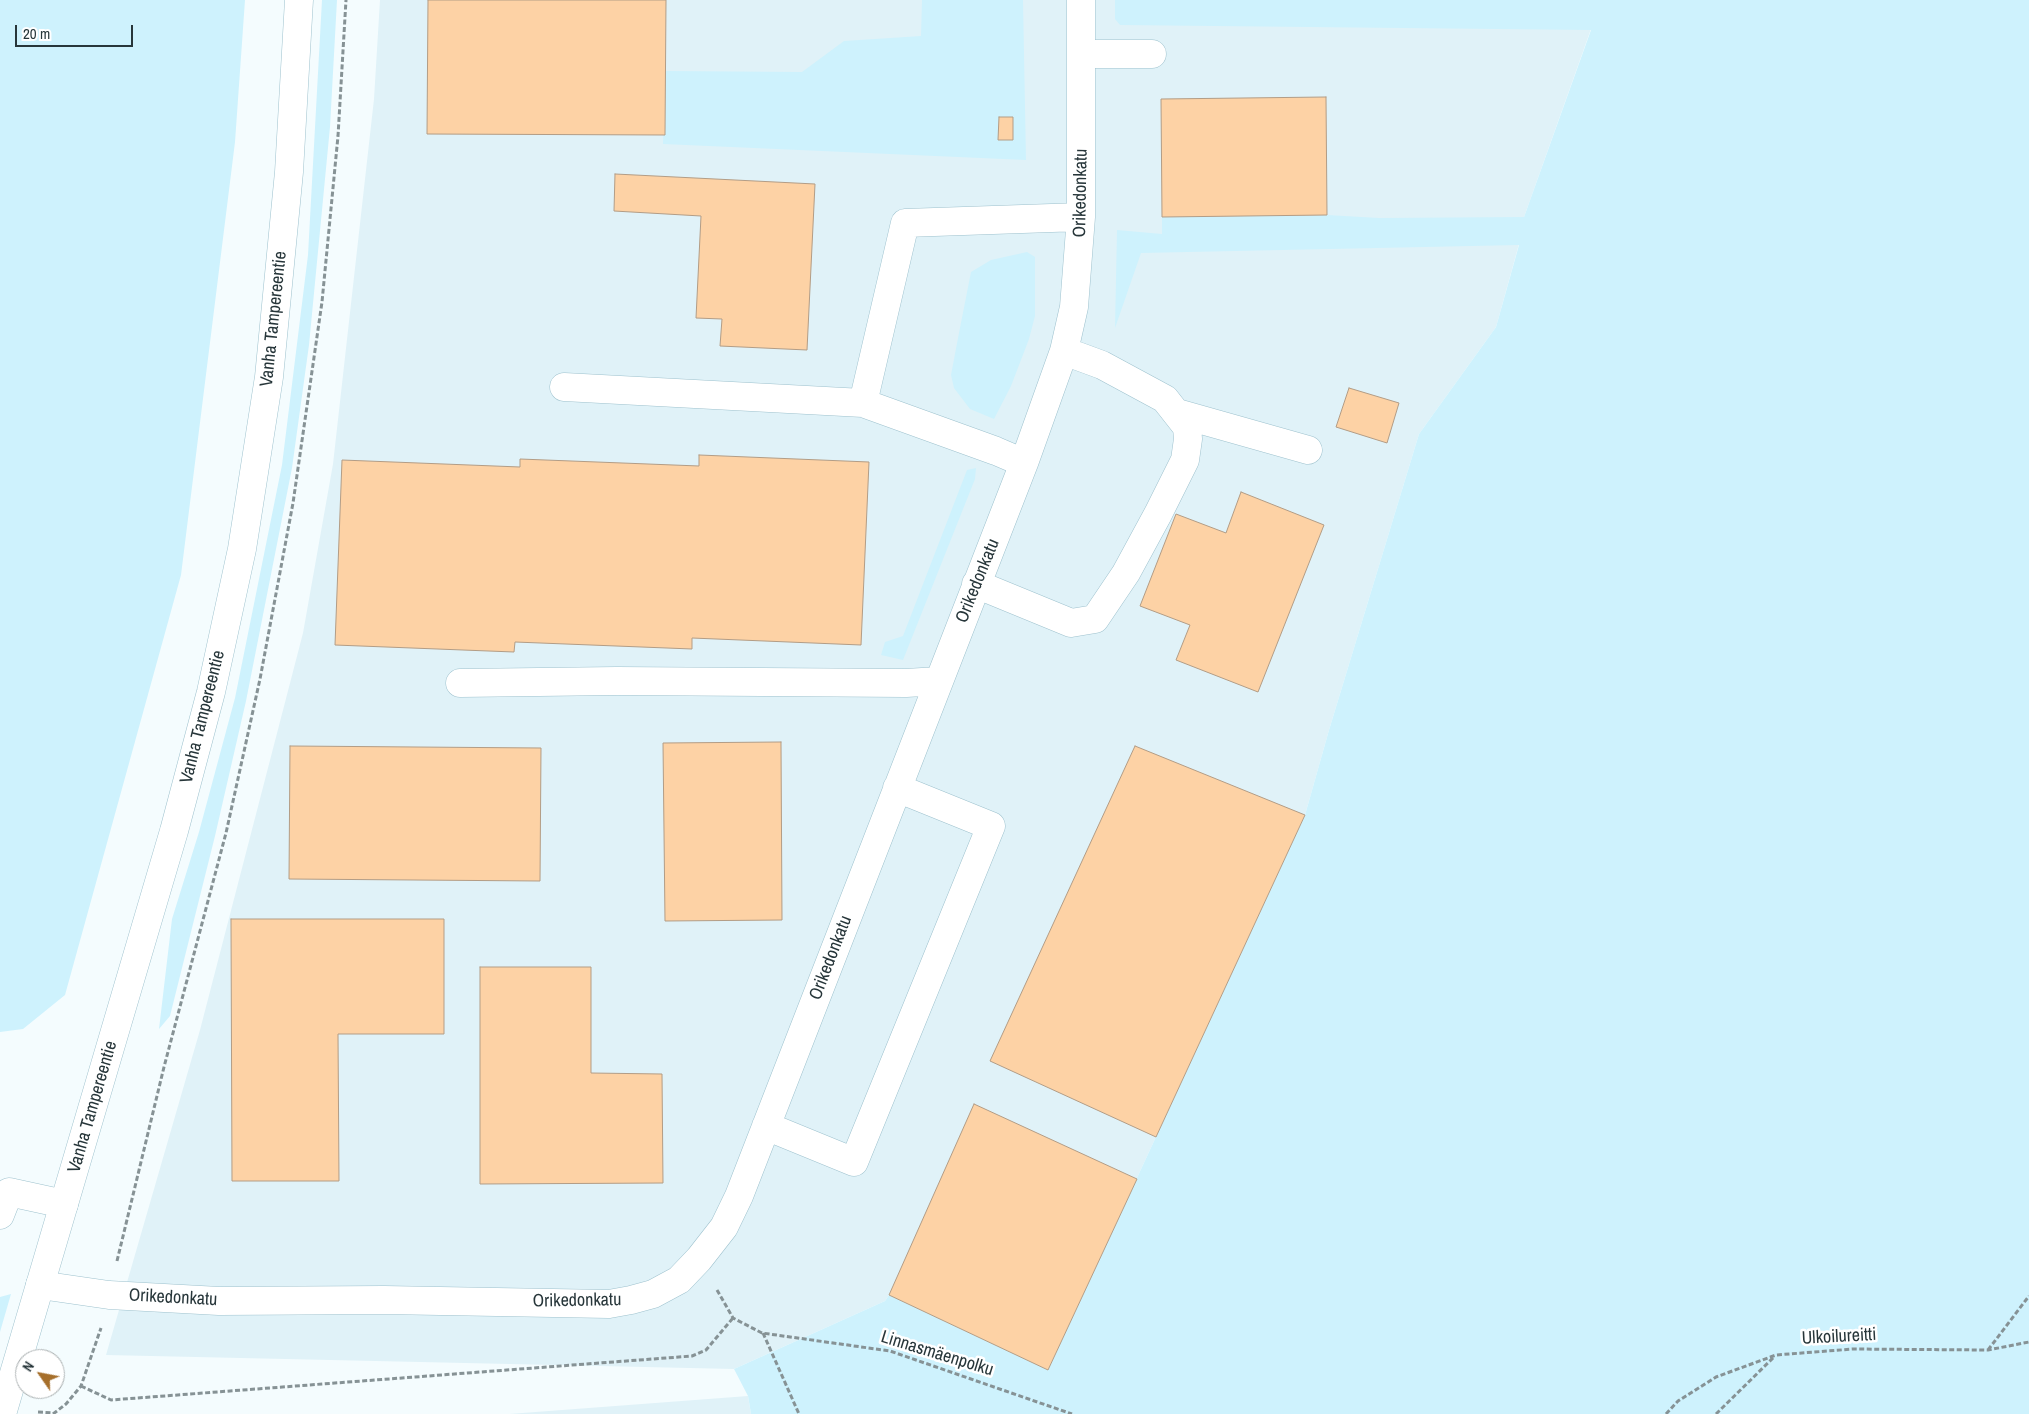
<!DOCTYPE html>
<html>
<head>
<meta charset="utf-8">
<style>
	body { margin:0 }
	#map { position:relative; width:2029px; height:1414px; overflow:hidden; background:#f4fcfe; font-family:"Archivo Narrow",sans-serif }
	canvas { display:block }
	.north { position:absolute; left:15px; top:1349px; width:50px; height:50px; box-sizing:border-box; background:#fff; border:1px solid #a9afb0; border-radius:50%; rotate:303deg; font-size:14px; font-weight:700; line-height:20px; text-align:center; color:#27363a }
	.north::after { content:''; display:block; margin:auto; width:18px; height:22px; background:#a66f2b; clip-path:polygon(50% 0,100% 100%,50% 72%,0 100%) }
	.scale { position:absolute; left:15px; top:25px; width:118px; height:22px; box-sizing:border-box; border:2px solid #27363a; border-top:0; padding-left:6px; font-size:15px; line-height:18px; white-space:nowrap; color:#27363a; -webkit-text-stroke:4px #fff; paint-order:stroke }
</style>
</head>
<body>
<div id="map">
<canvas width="2029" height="1414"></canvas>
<div class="north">N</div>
<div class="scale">20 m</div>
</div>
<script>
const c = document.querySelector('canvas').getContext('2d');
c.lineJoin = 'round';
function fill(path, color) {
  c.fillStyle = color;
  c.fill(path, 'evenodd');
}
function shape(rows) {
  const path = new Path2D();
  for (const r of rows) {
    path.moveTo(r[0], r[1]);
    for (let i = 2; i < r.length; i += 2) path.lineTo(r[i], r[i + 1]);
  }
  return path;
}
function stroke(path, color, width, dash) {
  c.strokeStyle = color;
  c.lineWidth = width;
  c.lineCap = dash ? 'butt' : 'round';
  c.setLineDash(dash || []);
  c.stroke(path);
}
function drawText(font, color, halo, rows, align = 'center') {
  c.font = font + ' "Archivo Narrow",sans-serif';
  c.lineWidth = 5;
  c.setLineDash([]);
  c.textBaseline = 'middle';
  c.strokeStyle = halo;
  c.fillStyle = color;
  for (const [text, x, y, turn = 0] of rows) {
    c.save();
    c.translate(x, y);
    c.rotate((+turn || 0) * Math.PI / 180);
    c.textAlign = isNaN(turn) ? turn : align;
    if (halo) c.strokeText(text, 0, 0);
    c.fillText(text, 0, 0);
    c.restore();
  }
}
fill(shape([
	[380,0,1608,0,1591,29,1524,217,1519,244,1496,327,1419,434,1329,730,1305,815,1048,1370,889,1295,885,1301,734,1369,106,1355,200,1030,303,633,333,464,374,99],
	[748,1396,751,1414,509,1414]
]), '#e0f2f8');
fill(shape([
	[0,0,245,0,235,142,181,575,65,995,23,1029,0,1032],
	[322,0,337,0,330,127,309,345,292,468,246,701,215,836,170,1016,159,1029,172,919,199,832,235,698,282,465,308,255],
	[922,0,1023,0,1026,160,663,144,665,71,802,72,844,41,921,36],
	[1115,0,2029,0,2029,1414,751,1414,748,1396,734,1369,885,1301,889,1295,1048,1370,1305,815,1329,730,1419,434,1496,327,1519,245,1141,253,1115,328,1117,230,1162,234,1162,217,1327,215,1379,218,1524,217,1591,30,1120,25,1115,19],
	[1027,252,1035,257,1035,316,1029,339,1011,386,994,419,970,409,954,388,951,375,958,338,971,272,991,260],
	[976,468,975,479,903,660,881,655,885,642,903,636,967,470],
	[11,1294,0,1332,0,1297]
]), '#cef2fd');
const building = shape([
	[428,0,666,0,665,135,427,134,428,0],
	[1326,97,1327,215,1162,217,1161,99,1326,97],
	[999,117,1013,117,1013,140,998,140,999,117],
	[615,174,815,184,807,350,720,346,722,319,696,318,701,216,614,211,615,174],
	[1349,388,1399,403,1387,443,1336,427,1349,388],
	[699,455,869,462,861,645,692,638,692,649,515,642,514,652,335,645,342,460,520,467,520,459,699,466,699,455],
	[1241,492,1324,525,1258,692,1176,660,1190,625,1140,606,1176,514,1226,533,1241,492],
	[781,742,782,920,665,921,663,743,781,742],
	[290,746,541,748,540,881,289,879,290,746],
	[1135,746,1305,815,1156,1137,990,1061,1135,746],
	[231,919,444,919,444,1034,338,1034,339,1181,232,1181,231,919],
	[480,967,591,967,591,1073,662,1074,663,1183,480,1184,480,967],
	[974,1104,1137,1179,1048,1370,889,1295,974,1104]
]);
fill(building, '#fdd2a5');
stroke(building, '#b39d86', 1);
const minor = shape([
	[1082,54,1152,54],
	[564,387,863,403,905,223,1081,217],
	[863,403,996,451,1024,463],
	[1177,413,1308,450],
	[976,584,1071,623,1095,619,1126,573,1158,514,1185,460,1188,439,1187,427,1165,399,1102,365,1064,351],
	[460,683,617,681,906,683,939,681],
	[766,1126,854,1162,991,826,897,788],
	[0,1215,9,1192,64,1204],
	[40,1285,109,1295,219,1301,384,1300,609,1304,631,1300,653,1294,679,1280,699,1259,724,1227,739,1196,1024,463,1064,351,1074,307,1081,217,1081,0]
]);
const major = shape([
	[2,1414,174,831,211,692,242,549,269,377,289,172,299,0]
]);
stroke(minor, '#9ec2ce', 29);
stroke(major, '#9ec2ce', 29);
stroke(shape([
	[117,1261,164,1067,226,833,260,679,293,503,322,302,338,136,346,0],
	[717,1290,733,1318,762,1333,890,1351,1072,1414],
	[763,1333,799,1414],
	[1988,1350,2029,1296],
	[81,1386,111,1400,692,1356,706,1350,733,1318],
	[38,1412,53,1413],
	[53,1414,66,1404,81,1386,101,1328],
	[1666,1414,1678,1401,1716,1377,1776,1355,1853,1349,1988,1350,2029,1342],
	[1716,1414,1774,1357]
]), '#869295', 3, [5, 2.5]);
stroke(minor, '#fff', 28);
stroke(major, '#fff', 28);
drawText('18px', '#27363a', '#fff', [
	["Orikedonkatu",1081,193,-89],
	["Vanha Tampereentie",274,319,-84],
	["Orikedonkatu",978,581,-68],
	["Vanha Tampereentie",203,717,-76],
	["Orikedonkatu",831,958,-69],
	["Vanha Tampereentie",93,1107,-74],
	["Orikedonkatu",173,1298,3],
	["Orikedonkatu",577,1301,-1],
	["Ulkoilureitti",1839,1337,-3],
	["Linnasmäenpolku",937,1354,17]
]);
</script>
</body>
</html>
